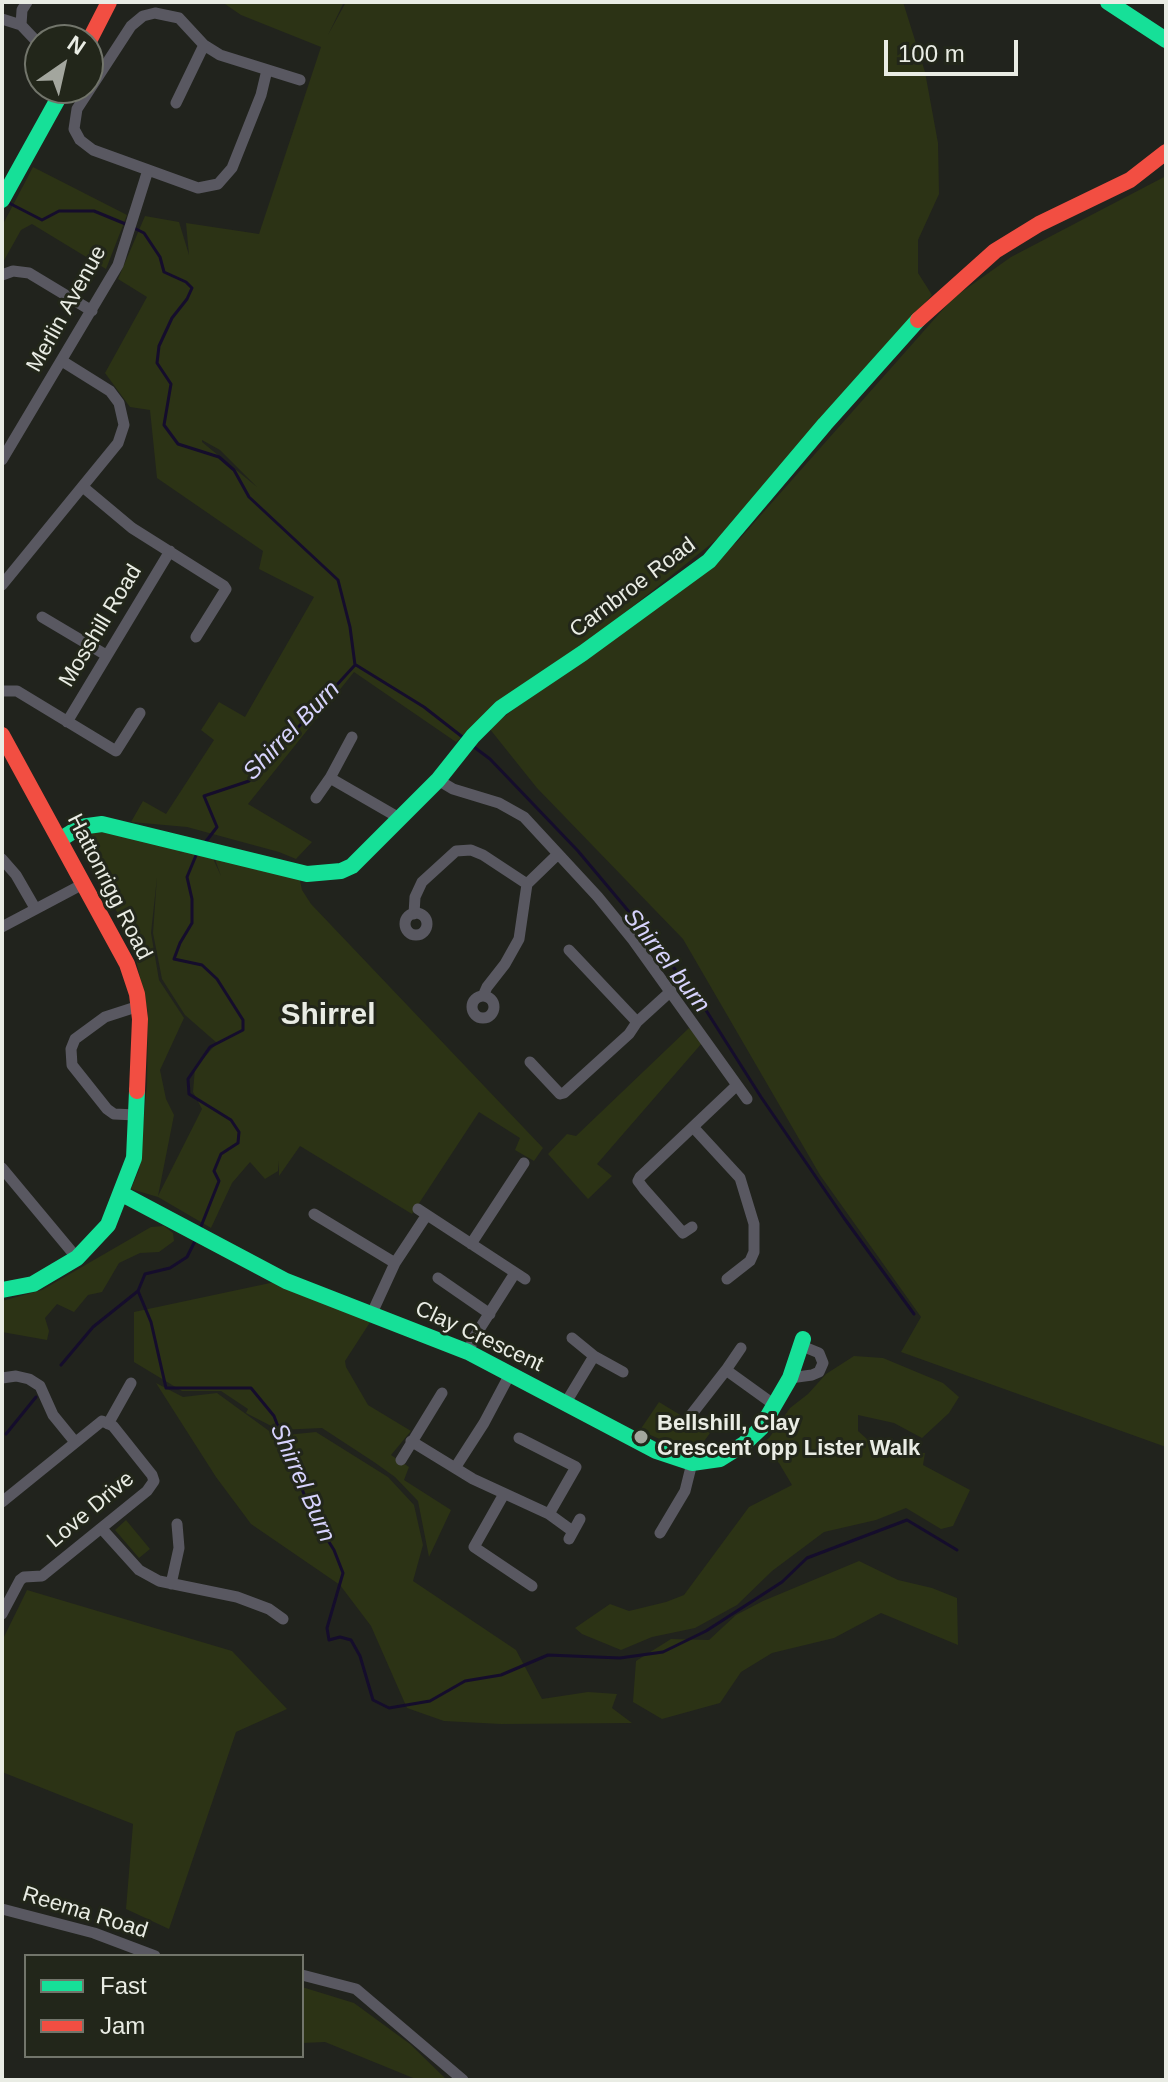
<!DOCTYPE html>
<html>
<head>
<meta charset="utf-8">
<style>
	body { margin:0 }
	#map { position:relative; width:1168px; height:2082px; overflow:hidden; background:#21231d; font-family:Helvetica,sans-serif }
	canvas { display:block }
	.frame { position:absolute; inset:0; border:4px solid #e9ece4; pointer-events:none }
	.legend { position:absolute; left:24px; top:1954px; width:280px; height:104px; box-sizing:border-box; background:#22261a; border:2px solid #72756b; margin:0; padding:10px 14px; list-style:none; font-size:24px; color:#e9ece4 }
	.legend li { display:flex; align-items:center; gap:16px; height:40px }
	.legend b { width:40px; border:2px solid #72756b }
	.north { position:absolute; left:24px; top:24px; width:80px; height:80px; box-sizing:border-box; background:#22261a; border:2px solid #72756b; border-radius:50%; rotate:34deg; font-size:22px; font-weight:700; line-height:32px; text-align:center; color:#e9ece4 }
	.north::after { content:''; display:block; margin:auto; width:28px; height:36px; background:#a3a69e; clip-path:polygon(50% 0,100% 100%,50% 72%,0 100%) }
	.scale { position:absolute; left:884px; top:40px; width:134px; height:36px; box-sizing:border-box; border:4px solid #e9ece4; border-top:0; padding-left:10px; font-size:24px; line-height:28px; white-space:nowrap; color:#e9ece4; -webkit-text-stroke:6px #22261a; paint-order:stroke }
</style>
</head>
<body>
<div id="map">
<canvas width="1168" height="2082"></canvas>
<div class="frame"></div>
<ul class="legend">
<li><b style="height:10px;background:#16e098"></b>Fast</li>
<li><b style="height:10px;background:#f24e42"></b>Jam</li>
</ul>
<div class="north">N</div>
<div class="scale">100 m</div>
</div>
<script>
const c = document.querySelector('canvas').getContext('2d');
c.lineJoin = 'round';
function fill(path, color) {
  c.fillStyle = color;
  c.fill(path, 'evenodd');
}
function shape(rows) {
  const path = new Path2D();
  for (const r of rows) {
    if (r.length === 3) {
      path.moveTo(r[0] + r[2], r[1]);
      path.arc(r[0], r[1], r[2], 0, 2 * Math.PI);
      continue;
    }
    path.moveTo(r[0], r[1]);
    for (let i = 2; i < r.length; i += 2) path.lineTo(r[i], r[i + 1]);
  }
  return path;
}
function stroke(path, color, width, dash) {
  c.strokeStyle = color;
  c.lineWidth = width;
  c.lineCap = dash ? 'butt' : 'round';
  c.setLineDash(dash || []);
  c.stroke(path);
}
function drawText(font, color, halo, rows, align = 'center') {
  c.font = font + ' Helvetica,sans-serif';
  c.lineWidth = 6;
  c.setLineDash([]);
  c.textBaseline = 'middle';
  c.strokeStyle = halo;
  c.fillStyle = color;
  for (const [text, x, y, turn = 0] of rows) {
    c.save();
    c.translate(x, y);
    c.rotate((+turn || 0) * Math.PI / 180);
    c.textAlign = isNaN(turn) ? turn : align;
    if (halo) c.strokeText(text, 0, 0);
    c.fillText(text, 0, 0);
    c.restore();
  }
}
fill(shape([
	[222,2,344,2,328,35,346,2,903,2,925,72,938,143,939,194,918,240,918,273,932,295,820,420,726,532,602,631,478,722,456,742,354,672,248,804,312,842,296,859,279,852,187,827,131,822,143,801,166,814,214,740,201,730,219,702,245,717,314,597,259,569,263,551,157,478,150,410,130,407,105,373,147,297,118,279,145,216,179,222,189,255,186,223,259,234,321,47,241,15],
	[202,440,220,450,257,487,202,442],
	[33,167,127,215,106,269,32,224,21,230,2,264,2,226],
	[1166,176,1166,1447,901,1352,921,1317,820,1175,683,939,537,788,489,728,737,542,953,298,1011,257],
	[97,830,186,847,179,854,187,849,211,854,221,876,213,854,299,876,302,890,311,904,543,1148,534,1161,515,1150,520,1138,479,1112,412,1214,300,1146,279,1176,279,1161,278,1171,265,1179,250,1162,232,1183,211,1228,158,1197,131,1189,139,1170,147,1084,148,1012,133,947,100,875,78,844],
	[157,877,153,933,162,979,185,1015,217,1043,195,1068,193,1092,202,1109,158,1196,174,1115,166,1099,160,1070,184,1018,159,980,151,933],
	[689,1028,702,1043,597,1164,612,1176,588,1199,548,1154,567,1134,576,1136],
	[164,1226,173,1233,174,1241,159,1252,140,1253,119,1263,102,1292,88,1295,74,1312,57,1304,45,1318,49,1331,47,1340,2,1332,2,1301,42,1290,151,1227],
	[289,1279,376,1313,345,1361,346,1367,368,1405,411,1431,391,1455,409,1467,404,1480,451,1510,429,1557,418,1501,395,1477,374,1462,322,1428,279,1430,246,1413,248,1409,221,1391,182,1391,134,1362,134,1312],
	[854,1356,883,1358,943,1383,959,1397,949,1413,922,1438,894,1423,858,1415,858,1431,877,1448,901,1454,925,1453,923,1465,970,1490,953,1526,941,1529,906,1508,876,1520,824,1532,772,1571,737,1605,695,1628,652,1637,621,1650,582,1634,575,1628,610,1604,629,1611,666,1602,684,1595,749,1507,792,1485,779,1463,759,1445,769,1438,790,1408,808,1394,826,1374],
	[156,1383,183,1397,217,1393,276,1436,316,1432,388,1477,414,1505,423,1545,413,1581,516,1650,542,1699,588,1692,617,1694,612,1708,632,1723,501,1724,444,1721,407,1708,371,1626,340,1585,251,1524,216,1477],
	[659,1402,710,1433,695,1454,689,1454,685,1450,648,1434,638,1433],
	[126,1520,150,1549,139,1558,115,1530],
	[859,1561,898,1580,932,1588,957,1598,958,1645,881,1613,834,1638,772,1653,741,1672,720,1703,662,1719,633,1702,636,1661,671,1639,709,1640,736,1615,763,1601],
	[27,1590,232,1651,287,1709,236,1732,169,1929,126,1909,133,1824,2,1772,2,1641],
	[302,1987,354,2003,410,2044,447,2080,418,2080,325,2042,302,2043]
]), '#2c3315');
stroke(shape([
	[9,203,42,220,59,211,94,211,128,225],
	[134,228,144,233,160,257,164,272,186,282,192,288,187,299,172,318,159,346,157,363,171,384,164,425,178,444,219,457,234,470,249,497,338,580,350,627,355,665,249,781,204,796,217,827,204,844],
	[356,665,424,707,465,739],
	[474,747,490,759,578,851,646,932,702,1004,761,1097,844,1218,914,1314],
	[197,853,187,877,192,899,192,923,180,943,174,959,202,965,217,979,243,1020,243,1030,210,1047,188,1079,189,1094,231,1120,239,1132,238,1143,221,1154,214,1171,219,1181,200,1229],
	[196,1239,187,1257,170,1268,145,1274,138,1291,151,1322,166,1388,251,1388,274,1416,312,1515,334,1550,343,1573,327,1628,329,1640,340,1637,351,1640,360,1656,373,1700,389,1708,430,1701,465,1681,501,1675,548,1655,620,1658,663,1652,706,1631,782,1582,807,1558,907,1520,957,1550],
	[61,1365,93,1327,138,1291],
	[6,1434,36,1397]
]), '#150d2c', 3);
stroke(shape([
	[27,2,22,10,21,25,40,45],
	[2,19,21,25],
	[267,70,261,95,232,168,218,184,198,188,93,150,80,140,74,129,77,109,131,26,143,16,155,13,179,18,204,45,220,55,300,80],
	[176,103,204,45],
	[2,275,13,271,29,273,92,311],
	[2,460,118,265,148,170],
	[83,487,132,528,224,586,226,589,196,637],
	[2,585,118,443,124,425,119,403,110,391,62,361],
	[42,617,106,655],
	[2,691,17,691,116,751,140,713],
	[67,722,170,551],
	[330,778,352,737],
	[438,780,453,789,499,803,524,817,598,897,633,940,747,1099],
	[316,798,330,778,401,819],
	[2,859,16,875,35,908],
	[416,924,11],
	[414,914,415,897,422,882,456,851,471,850,483,855,527,884,558,854],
	[2,927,85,883],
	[569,950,637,1022],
	[483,996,487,987,505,964,519,939,527,884],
	[483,1007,11],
	[530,1062,560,1094,564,1093,629,1034,637,1022,671,991],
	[136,1115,114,1114,107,1109,72,1065,71,1049,75,1039,105,1017,139,1006],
	[693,1127,740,1178,754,1224,754,1252,750,1261,727,1279],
	[2,1168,77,1258],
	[418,1209,525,1279],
	[314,1214,395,1263],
	[692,1227,683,1233,644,1189,638,1181,640,1177,736,1086],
	[471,1244,524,1163],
	[438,1278,490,1314],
	[372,1313,395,1263,426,1216],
	[468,1352,475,1336,515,1273],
	[594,1356,623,1372],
	[726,1370,741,1348],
	[2,1378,16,1376,29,1379,40,1386,53,1415,75,1442],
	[790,1378,812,1375,819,1372,823,1363,819,1353,802,1346],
	[565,1404,594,1356,572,1338],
	[691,1415,726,1370,776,1406],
	[108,1424,131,1383],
	[411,1441,473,1479,549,1514,576,1467,519,1438],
	[401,1460,442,1393],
	[455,1468,484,1423,510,1374],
	[504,1494,474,1547,532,1586],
	[2,1502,102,1421,113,1426,152,1475,154,1481,147,1491,42,1576,24,1577,20,1580,2,1614],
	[549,1514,571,1530],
	[102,1529,139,1570,159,1581,237,1597,269,1609,283,1619],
	[660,1533,685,1491,692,1463],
	[569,1539,580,1519],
	[171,1584,179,1548,177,1524],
	[2,1909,94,1933,155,1956],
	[302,1975,356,1989,463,2080]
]), '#595861', 11);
stroke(shape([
	[1108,2,1166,40],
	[2,200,64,88],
	[61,839,80,827,102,824,307,874,341,871,352,866,438,780,473,736,501,708,583,653,709,561,825,424,918,320],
	[122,1194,286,1281,468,1352,656,1451,692,1463,720,1459,744,1444,761,1428,790,1378,803,1339],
	[2,1290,33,1284,77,1258,108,1225,134,1158,137,1091]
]), '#16e098', 16);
stroke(shape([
	[88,43,109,2],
	[918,320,995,251,1039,224,1130,180,1166,152],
	[2,735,127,964,137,994,140,1019,137,1091]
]), '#f24e42', 16);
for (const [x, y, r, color] of [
	[641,1437,8,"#a3a69e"]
]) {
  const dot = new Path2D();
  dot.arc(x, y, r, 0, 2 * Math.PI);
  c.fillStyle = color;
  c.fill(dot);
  stroke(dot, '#22261a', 3);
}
drawText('22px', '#e9ece4', '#22261a', [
	["Merlin Avenue",67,309,-61],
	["Carnbroe Road",633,588,-37],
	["Mosshill Road",101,626,-59],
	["Hattonrigg Road",109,887,63],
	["Clay Crescent",479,1337,25],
	["Love Drive",91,1510,-40],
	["Reema Road",85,1913,17]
]);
drawText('bold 22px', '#e9ece4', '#22261a', [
	["Bellshill, Clay",657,1424],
	["Crescent opp Lister Walk",657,1449]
], 'left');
drawText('italic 24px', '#d7d3fd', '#22261a', [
	["Shirrel Burn",292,731,-46],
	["Shirrel burn",666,961,52],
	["Shirrel Burn",302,1483,66]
]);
drawText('bold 30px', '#e9ece4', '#22261a', [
	["Shirrel",328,1016]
]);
</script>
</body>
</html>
